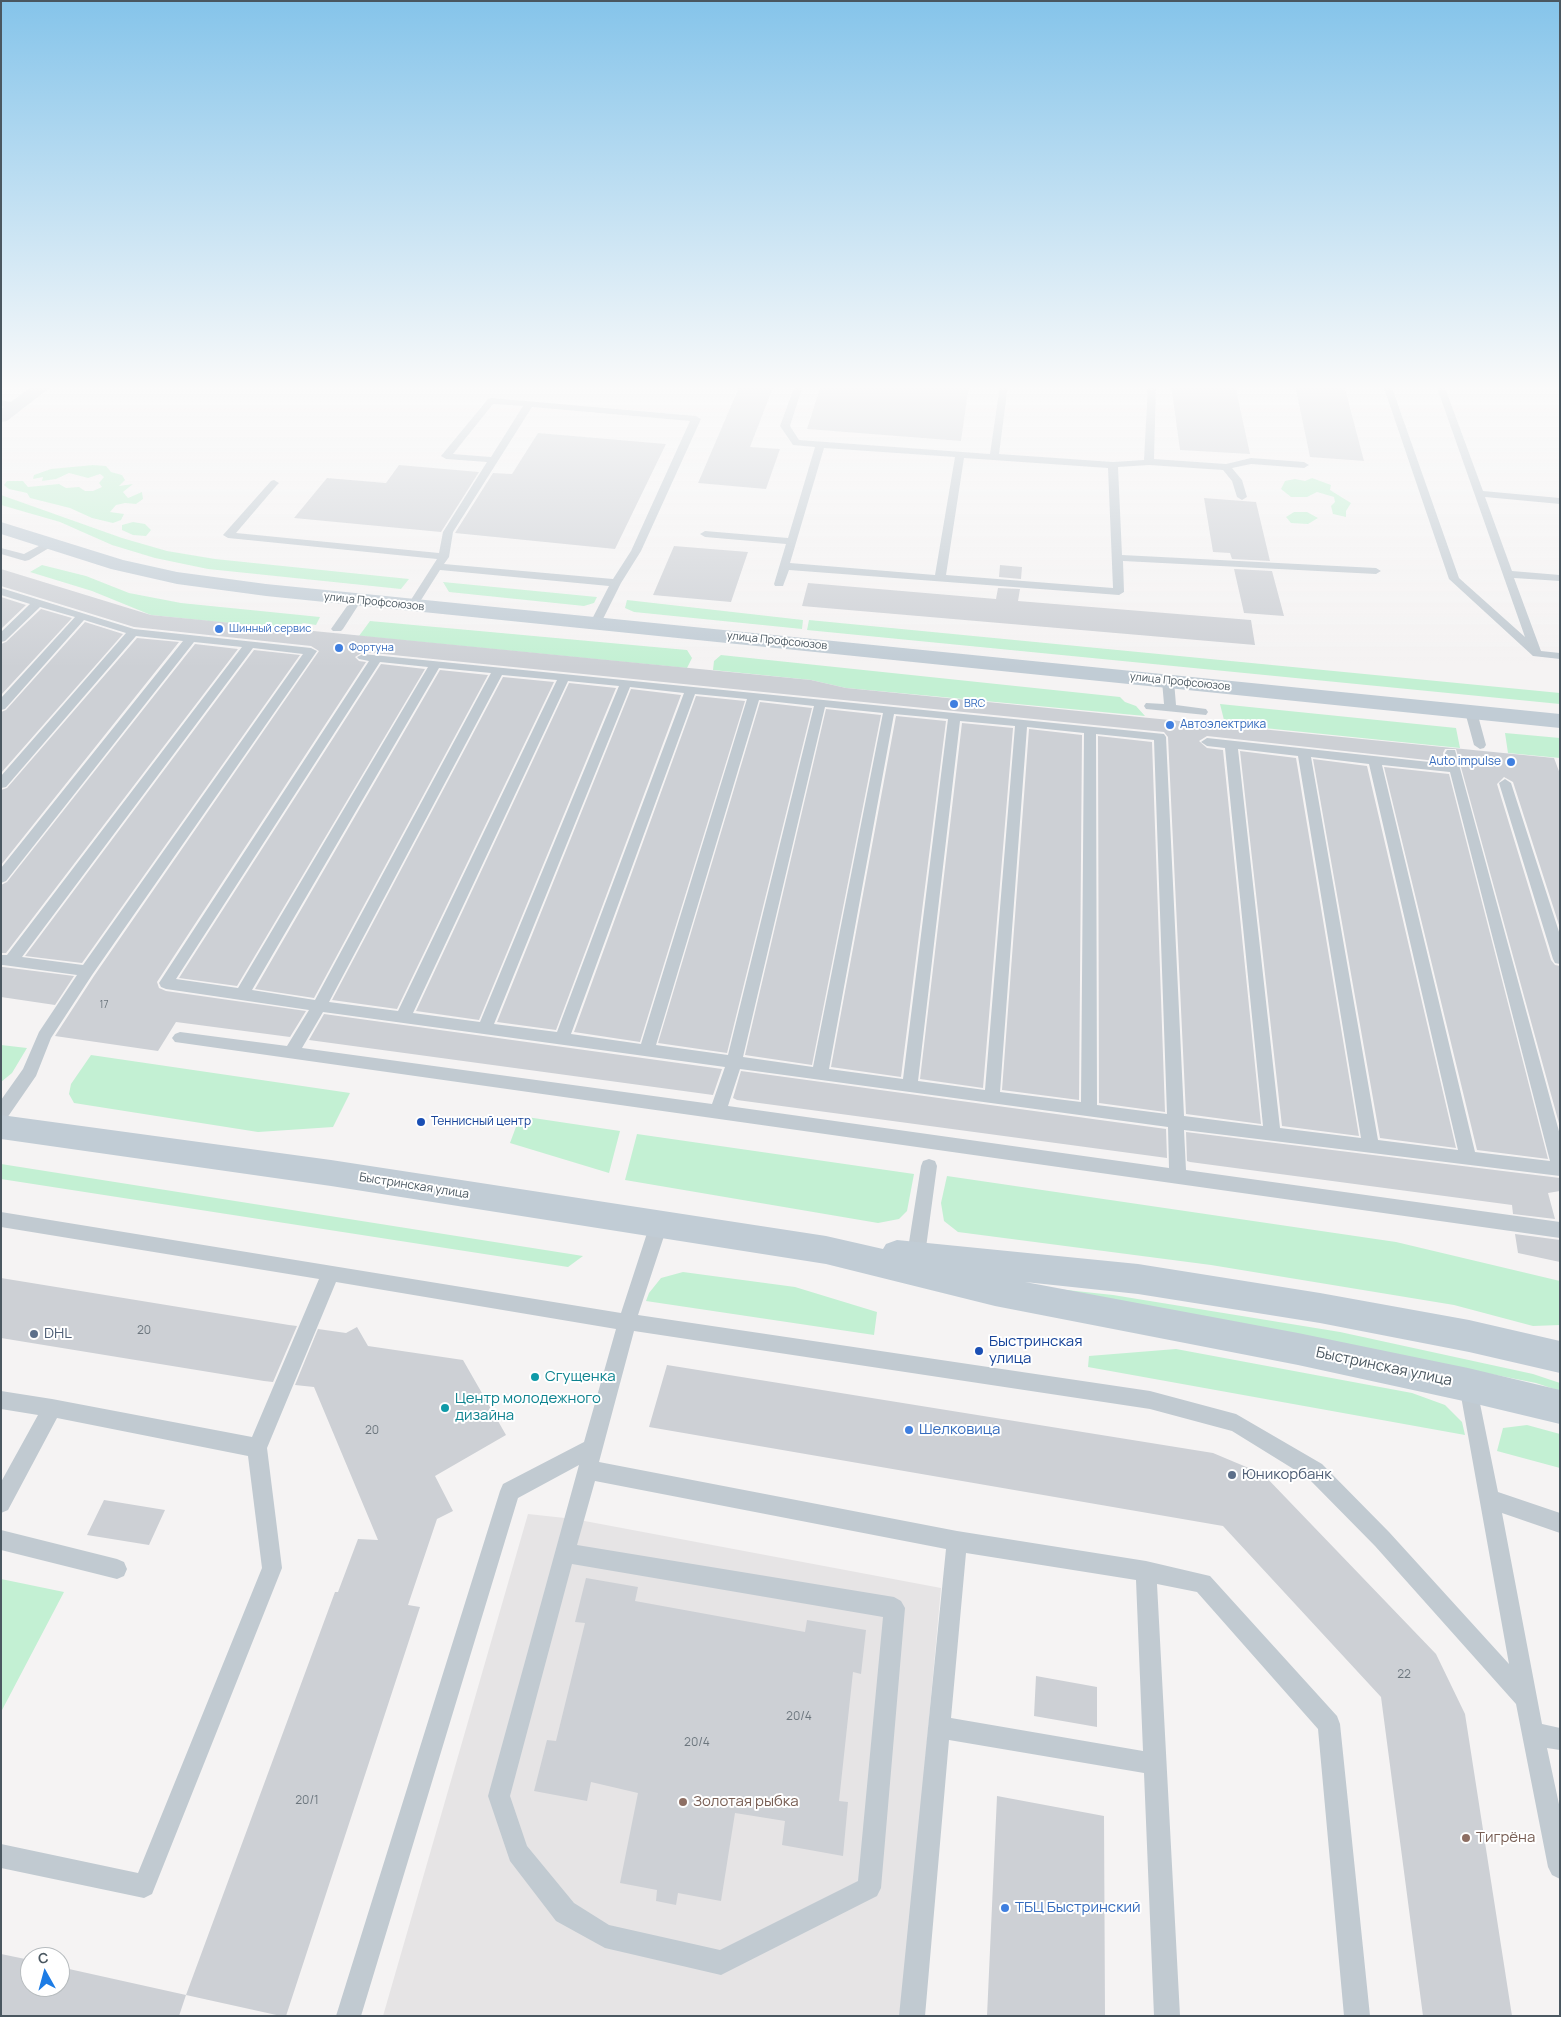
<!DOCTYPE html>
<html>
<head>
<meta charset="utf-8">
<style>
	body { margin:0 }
	#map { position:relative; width:1561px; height:2017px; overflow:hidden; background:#f5f3f3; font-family:Manrope,sans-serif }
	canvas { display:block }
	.frame { position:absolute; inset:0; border:2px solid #4a5760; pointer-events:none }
	.north { position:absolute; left:20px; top:1947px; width:50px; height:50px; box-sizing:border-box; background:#fff; border:1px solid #b7bcbf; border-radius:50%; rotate:353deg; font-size:14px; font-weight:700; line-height:20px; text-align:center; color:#4a5760 }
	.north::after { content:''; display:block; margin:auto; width:18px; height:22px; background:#1d7ce5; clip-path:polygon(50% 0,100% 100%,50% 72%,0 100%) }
</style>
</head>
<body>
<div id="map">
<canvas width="1561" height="2017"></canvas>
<div class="frame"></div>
<div class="north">С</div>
</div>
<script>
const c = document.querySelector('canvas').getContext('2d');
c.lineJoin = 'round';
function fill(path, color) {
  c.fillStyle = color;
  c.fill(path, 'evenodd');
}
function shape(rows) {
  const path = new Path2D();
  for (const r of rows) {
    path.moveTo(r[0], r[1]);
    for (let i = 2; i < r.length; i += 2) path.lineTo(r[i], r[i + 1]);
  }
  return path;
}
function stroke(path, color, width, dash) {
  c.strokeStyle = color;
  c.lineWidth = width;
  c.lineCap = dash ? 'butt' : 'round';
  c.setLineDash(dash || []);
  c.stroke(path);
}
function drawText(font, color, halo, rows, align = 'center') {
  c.font = font + ' Manrope,sans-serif';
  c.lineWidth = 4;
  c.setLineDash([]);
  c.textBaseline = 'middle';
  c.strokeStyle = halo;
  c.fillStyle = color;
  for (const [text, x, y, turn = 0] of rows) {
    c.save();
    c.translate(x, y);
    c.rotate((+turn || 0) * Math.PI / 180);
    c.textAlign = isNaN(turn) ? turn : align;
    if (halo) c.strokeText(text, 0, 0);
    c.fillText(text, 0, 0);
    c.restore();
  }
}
fill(shape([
	[528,1514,574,1519,941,1588,902,2016,383,2016]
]), '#e6e4e5');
fill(shape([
	[93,465,106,466,111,472,122,475,125,480,119,486,133,484,123,492,128,498,142,492,143,499,136,504,125,503,116,505,110,512,124,514,121,520,113,523,92,518,70,508,30,498,27,493,9,489,4,485,7,481,23,481,28,487,59,484,66,488,79,487,85,491,93,491,102,487,99,483,104,477,100,474,88,478,69,473,56,479,42,481,43,477,33,479,34,475,51,469],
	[1312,478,1331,485,1330,490,1351,503,1346,511,1346,517,1333,514,1331,506,1335,502,1334,497,1317,492,1307,497,1291,497,1281,489,1285,481,1295,479,1305,481],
	[1,495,122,538,167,551,215,559,409,579,401,589,208,569,155,558,112,545,60,522,1,505],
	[1294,512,1307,512,1318,518,1308,524,1291,523,1286,517],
	[133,522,145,524,151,530,146,536,133,535,122,530,122,525],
	[42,565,86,576,129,593,181,603,320,617,316,625,303,623,295,630,151,615,92,591,30,572],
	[443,582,597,597,594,603,584,606,449,592],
	[627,600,803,620,802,629,634,612,625,608],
	[809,620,1560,693,1560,704,807,630],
	[370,621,687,650,692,658,687,668,359,636],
	[721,655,1120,697,1125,702,1136,706,1145,716,846,688,811,680,713,670,714,661],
	[1220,704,1456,728,1460,748,1225,724],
	[1505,733,1560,738,1560,758,1508,753],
	[1,1045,27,1048,12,1073,1,1082],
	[91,1055,350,1093,333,1127,258,1132,74,1103,69,1094,71,1084],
	[520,1116,620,1131,609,1173,510,1143],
	[637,1134,914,1174,907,1211,899,1219,878,1223,625,1180],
	[1,1164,583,1256,568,1267,1,1179],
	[947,1176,1396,1242,1560,1281,1560,1325,1533,1326,1454,1305,1211,1265,958,1232,944,1221,941,1203],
	[683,1272,795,1287,877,1312,874,1335,646,1301,649,1293,661,1278],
	[1020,1285,1113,1295,1340,1332,1533,1374,1560,1383,1560,1391,1536,1383,1345,1345],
	[1176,1349,1412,1393,1445,1405,1462,1422,1465,1435,1088,1367,1089,1356],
	[1527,1425,1560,1434,1560,1468,1497,1451,1503,1428],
	[1,1579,64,1592,1,1712]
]), '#c3f0d3');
fill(shape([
	[740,385,774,385,750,447,780,449,766,489,698,483],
	[821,385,969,385,961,441,807,429],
	[1171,385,1235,385,1250,454,1180,450],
	[1295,385,1344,385,1364,461,1310,457],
	[538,433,666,444,615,549,455,533,493,473,512,474],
	[399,465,479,472,441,532,294,518,327,478,386,483],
	[1204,498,1256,502,1270,561,1232,559,1230,553,1213,552],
	[674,546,748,552,731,602,653,595],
	[1000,565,1022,567,1021,579,999,577],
	[1,569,151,615,811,680,846,688,1554,758,1560,774,1560,928,1513,782,1504,777,1497,784,1551,960,1555,965,1560,966,1560,1127,1456,749,1445,749,1443,753,1445,762,1207,736,1199,741,1207,748,1223,750,1261,1124,1186,1114,1168,737,1164,732,363,652,355,657,359,661,366,662,157,982,159,988,166,991,306,1011,290,1037,176,1022,158,1051,55,1036,94,976,319,651,311,646,134,627,1,586],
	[1234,569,1272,571,1284,616,1244,613],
	[808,583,996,599,998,588,1020,589,1018,601,1251,620,1255,645,802,606],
	[1,597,26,605,1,629],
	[41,609,72,618,1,695,1,644,6,642],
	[85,622,123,634,1,773,1,712,6,710],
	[137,638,179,642,1,865,1,790,7,788],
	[195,644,238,649,6,953,1,953,1,885,7,882],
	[254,650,300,655,82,963,25,956],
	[381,664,425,669,237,986,179,978],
	[440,670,488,675,314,998,255,989],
	[503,677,554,682,397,1009,332,1000],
	[569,683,616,688,479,1020,416,1011],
	[631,689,681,695,556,1030,497,1022],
	[696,696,745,701,640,1042,574,1032],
	[760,702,812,708,727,1053,658,1043],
	[826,709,881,715,812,1065,745,1055],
	[896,716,946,721,901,1077,831,1067],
	[962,723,1013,728,983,1088,920,1079],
	[1029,729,1082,735,1079,1100,1002,1090],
	[1098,736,1152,742,1165,1112,1099,1103],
	[1240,751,1296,758,1359,1136,1282,1126],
	[1313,759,1367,766,1456,1148,1380,1138],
	[1384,767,1449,774,1548,1159,1477,1150],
	[1,967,3,967,74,976,55,1005,1,997],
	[324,1014,722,1069,713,1095,309,1040],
	[741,1071,1166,1129,1167,1158,737,1100,733,1098],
	[1186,1132,1560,1178,1560,1191,1548,1193,1555,1219,1513,1214,1512,1205,1190,1162,1187,1161],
	[1515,1234,1560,1240,1560,1262,1518,1253],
	[1,1278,289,1325,297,1326,273,1382,264,1381,1,1338],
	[357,1327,368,1346,463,1360,506,1435,435,1476,453,1511,437,1519,408,1605,420,1607,286,2016,281,2016,186,1995,335,1592,338,1592,358,1539,378,1540,314,1387,295,1385,318,1329,346,1333],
	[667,1365,1213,1453,1263,1474,1436,1654,1465,1714,1512,2016,1423,2016,1381,1697,1223,1526,649,1427],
	[104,1500,165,1510,149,1545,87,1535],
	[586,1578,638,1587,635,1601,805,1632,807,1620,866,1630,861,1674,853,1672,839,1801,848,1802,843,1856,782,1845,785,1821,735,1813,721,1901,678,1893,676,1905,656,1901,657,1890,620,1883,638,1793,591,1782,587,1801,534,1791,547,1740,556,1741,585,1623,575,1622],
	[1036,1676,1097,1687,1097,1727,1034,1716],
	[997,1796,1104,1816,1105,2016,987,2016],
	[1,1954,30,1960,30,1987,60,1987,60,1967,186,1995,179,2016,1,2016]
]), '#cdd0d5');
fill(shape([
	[795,385,803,385,790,426,799,440,990,454,1000,385,1008,385,999,454,1113,462,1144,460,1148,385,1156,385,1154,459,1226,464,1251,458,1304,462,1309,465,1304,468,1251,464,1232,468,1242,480,1247,497,1242,500,1237,497,1232,481,1223,470,1149,465,1118,467,1122,555,1376,568,1381,571,1376,574,1123,561,1124,592,1119,595,789,570,783,586,775,586,774,584,786,544,705,537,700,534,705,531,788,538,815,447,793,445,780,426,795,385],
	[824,448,955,457,935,575,790,563,824,448],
	[964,458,1108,468,1113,588,946,575,964,458],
	[1383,385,1391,385,1459,578,1525,637,1436,385,1444,385,1483,491,1560,498,1560,504,1485,497,1512,571,1560,575,1560,581,1514,578,1541,651,1560,653,1560,659,1533,656,1449,579,1383,385],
	[491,398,696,416,701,419,641,551,621,583,600,625,592,625,590,623,609,586,440,570,416,608,412,609,407,606,437,559,228,538,223,535,271,481,274,480,279,483,277,485,236,533,439,553,443,532,487,462,446,459,441,456,488,399,491,398],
	[493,404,523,406,491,457,453,454,493,404],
	[532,407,690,421,631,551,613,579,444,564,449,557,453,532,532,407],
	[1,400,19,404,20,406,16,409,1,406,1,400],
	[50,540,55,543,54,545,29,560,25,561,1,554,1,548,24,554,50,540],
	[1,588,134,629,311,648,317,651,92,975,51,1038,36,1076,7,1118,1,1119,1,1100,23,1069,39,1032,77,975,3,965,1,965,1,955,7,955,242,647,194,642,6,881,1,883,1,868,183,641,136,636,6,787,1,788,1,776,126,633,84,620,5,709,1,710,1,698,75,617,40,607,5,641,1,642,1,632,30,604,1,595,1,588],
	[253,648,303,654,83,965,22,957,253,648],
	[356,598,361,601,343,629,341,631,333,631,331,629,352,599,356,598],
	[363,654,1164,734,1166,737,1184,1116,1263,1126,1225,748,1207,746,1201,742,1207,738,1448,764,1445,753,1447,750,1455,750,1560,1135,1560,1176,1184,1130,1186,1170,1560,1222,1560,1238,175,1042,172,1038,175,1034,180,1032,287,1046,309,1010,166,989,161,987,159,983,369,661,359,659,357,657,363,654],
	[380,662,428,667,238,988,176,979,380,662],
	[439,668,491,673,315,1000,252,990,439,668],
	[502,675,557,680,398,1011,329,1002,502,675],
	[568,681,619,686,480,1022,413,1013,568,681],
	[630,687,684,693,557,1032,494,1024,630,687],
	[695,694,747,699,641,1044,571,1034,695,694],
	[759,700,814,706,728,1055,656,1045,759,700],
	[825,707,883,713,813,1067,743,1057,825,707],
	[894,714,948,719,903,1079,829,1069,894,714],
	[960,721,1015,726,985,1090,918,1081,960,721],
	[1027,727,1084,733,1081,1102,1000,1092,1027,727],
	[1096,734,1154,740,1167,1114,1097,1105,1096,734],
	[1238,749,1298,756,1361,1138,1280,1128,1238,749],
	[1311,757,1369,764,1458,1150,1378,1140,1311,757],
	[1382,765,1450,772,1550,1161,1475,1152,1382,765],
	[323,1012,725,1067,712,1104,302,1048,323,1012],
	[740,1069,1168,1127,1169,1168,728,1106,740,1069],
	[1168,677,1174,681,1176,705,1206,709,1208,712,1206,715,1146,709,1144,706,1146,703,1164,704,1162,681,1168,677],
	[1471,708,1477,712,1486,745,1484,748,1480,749,1474,745,1465,712,1471,708],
	[1505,779,1511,783,1560,935,1560,964,1555,963,1553,959,1499,783,1505,779],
	[929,1159,935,1161,937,1166,925,1255,922,1261,916,1263,910,1261,907,1255,921,1166,923,1161,929,1159],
	[1,1212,621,1313,650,1224,653,1219,659,1216,665,1219,668,1224,638,1315,1150,1391,1236,1414,1322,1464,1389,1532,1509,1664,1459,1385,1461,1379,1468,1376,1475,1379,1498,1492,1560,1513,1560,1533,1502,1513,1542,1724,1560,1728,1560,1750,1547,1748,1560,1809,1560,1879,1552,1875,1548,1867,1516,1704,1375,1546,1308,1478,1232,1431,1150,1409,634,1331,599,1462,957,1531,1146,1561,1210,1576,1337,1716,1340,1724,1370,2016,1344,2016,1318,1729,1197,1592,1157,1584,1180,2016,1154,2016,1144,1773,949,1740,925,2016,899,2016,946,1549,595,1481,577,1545,894,1597,901,1601,905,1608,881,1888,877,1896,721,1975,605,1948,556,1921,510,1861,488,1796,579,1465,518,1498,361,2016,336,2016,500,1491,503,1484,584,1442,616,1329,336,1282,267,1448,282,1568,152,1894,144,1898,1,1868,1,1844,138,1873,262,1568,248,1456,57,1418,8,1510,1,1513,1,1482,38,1415,1,1409,1,1391,52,1399,252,1437,319,1279,1,1227,1,1212],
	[966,1553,1136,1580,1143,1751,951,1718,966,1553],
	[572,1564,883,1617,858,1881,720,1950,609,1925,574,1903,527,1846,510,1796,572,1564],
	[1,1530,117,1559,124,1562,127,1569,124,1576,117,1579,1,1550,1,1530]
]), '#c1cad1');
fill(shape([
	[34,385,53,385,7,421,1,422,1,409,34,385]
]), '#c1cad1');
fill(shape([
	[1,522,123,560,177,572,266,584,1560,714,1560,728,266,596,177,584,111,569,1,534,1,522],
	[1,1115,331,1160,826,1236,883,1249,886,1244,897,1240,1138,1264,1320,1293,1469,1320,1560,1341,1560,1373,1469,1352,1320,1323,1138,1294,1025,1282,1298,1333,1468,1368,1560,1390,1560,1424,1468,1402,1298,1365,995,1306,826,1264,331,1186,1,1139,1,1115]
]), '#c1ccd5');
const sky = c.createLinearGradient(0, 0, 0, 668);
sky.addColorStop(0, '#85c4ea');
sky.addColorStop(0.58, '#fafafa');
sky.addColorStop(1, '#fafafa00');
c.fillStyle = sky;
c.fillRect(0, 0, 1561, 668);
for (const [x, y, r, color] of [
	[219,629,5,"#3f7fe0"],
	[339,648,5,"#3f7fe0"],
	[954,704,5,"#3f7fe0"],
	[1170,725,5,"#3f7fe0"],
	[1511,762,5,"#3f7fe0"],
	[421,1122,5,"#1a4fb4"],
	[34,1334,5,"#5c6f8a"],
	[979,1351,5,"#1a4fb4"],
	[535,1377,5,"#0f9aa8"],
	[445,1408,5,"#0f9aa8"],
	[909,1430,5,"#3f7fe0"],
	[1232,1475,5,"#5c6f8a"],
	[683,1802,5,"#8d6e63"],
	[1466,1838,5,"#8d6e63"],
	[1005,1908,5,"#3f7fe0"]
]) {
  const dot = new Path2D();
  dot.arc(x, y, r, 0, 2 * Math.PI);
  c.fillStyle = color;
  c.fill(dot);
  stroke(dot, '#fff', 2);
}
drawText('10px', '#6b757d', null, [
	["17",104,1005]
]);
drawText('11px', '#4a5760', '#fff', [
	["улица Профсоюзов",374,602,6],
	["улица Профсоюзов",777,641,6],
	["улица Профсоюзов",1180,682,6]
]);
drawText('11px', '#366cbe', '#fff', [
	["Шинный сервис",229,629],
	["Фортуна",349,648],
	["BRC",964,704]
], 'left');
drawText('12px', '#366cbe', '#fff', [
	["Автоэлектрика",1180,725],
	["Auto impulse",1501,762,"right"]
], 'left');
drawText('12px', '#164399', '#fff', [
	["Теннисный центр",431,1122]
], 'left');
drawText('12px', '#4a5760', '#fff', [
	["Быстринская улица",414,1186,9]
]);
drawText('12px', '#6b757d', null, [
	["20",144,1331],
	["20",372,1431],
	["22",1404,1675],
	["20/4",799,1717],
	["20/4",697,1743],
	["20/1",307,1801]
]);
drawText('15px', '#4e5e75', '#fff', [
	["DHL",44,1334],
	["Юникорбанк",1242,1475]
], 'left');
drawText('15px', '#164399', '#fff', [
	["Быстринская",989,1342],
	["улица",989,1359]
], 'left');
drawText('15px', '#4a5760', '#fff', [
	["Быстринская улица",1384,1367,12]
]);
drawText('15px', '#0d838f', '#fff', [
	["Сгущенка",545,1377],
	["Центр молодежного",455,1399],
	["дизайна",455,1416]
], 'left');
drawText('15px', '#366cbe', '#fff', [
	["Шелковица",919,1430],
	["ТБЦ Быстринский",1015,1908]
], 'left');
drawText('15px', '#785e54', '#fff', [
	["Золотая рыбка",693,1802],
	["Тигрёна",1476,1838]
], 'left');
</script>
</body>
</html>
